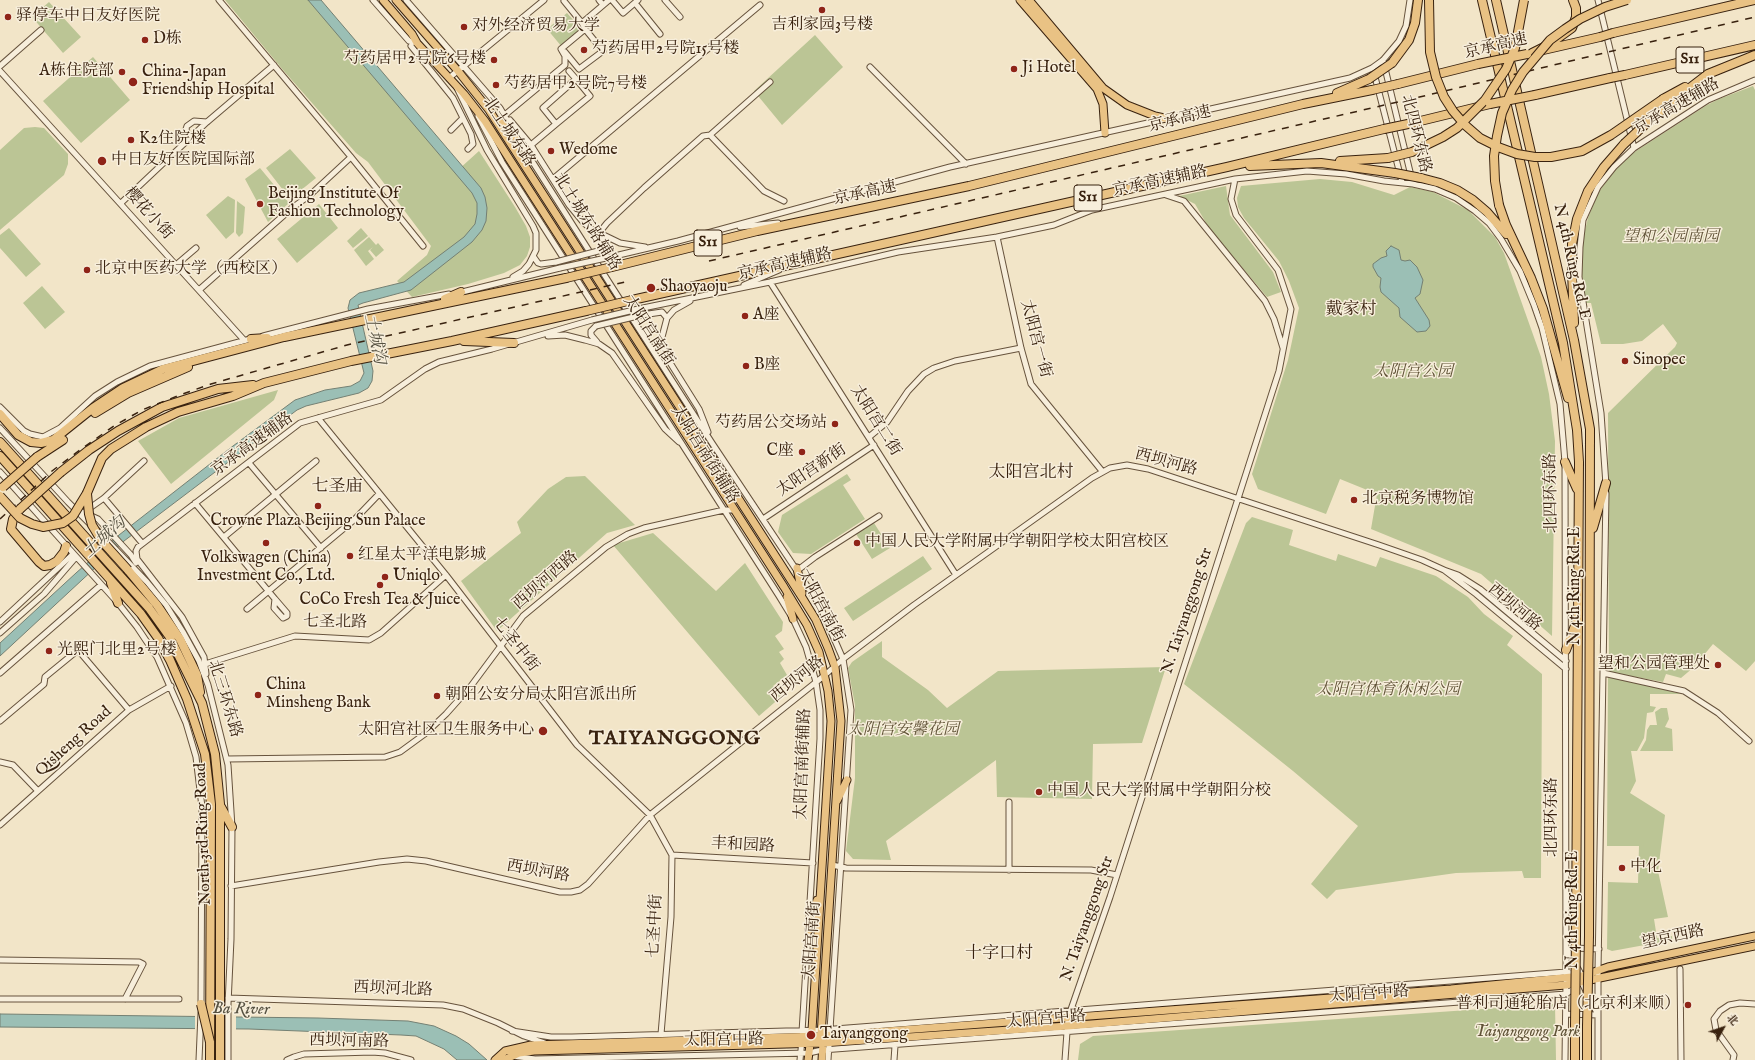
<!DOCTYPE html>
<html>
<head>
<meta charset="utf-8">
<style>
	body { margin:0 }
	#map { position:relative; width:1755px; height:1060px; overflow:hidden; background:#f2e5c8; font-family:"IM FELL English","Noto Serif SC",serif }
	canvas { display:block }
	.north { position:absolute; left:1703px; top:1008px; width:40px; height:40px; -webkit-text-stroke:3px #f7eedb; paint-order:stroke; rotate:50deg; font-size:11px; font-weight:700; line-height:16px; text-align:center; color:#39220f }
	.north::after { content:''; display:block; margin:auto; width:14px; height:18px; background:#39220f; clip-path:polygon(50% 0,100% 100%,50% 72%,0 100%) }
</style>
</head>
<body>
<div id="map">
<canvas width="1755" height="1060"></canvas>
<div class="north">北</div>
</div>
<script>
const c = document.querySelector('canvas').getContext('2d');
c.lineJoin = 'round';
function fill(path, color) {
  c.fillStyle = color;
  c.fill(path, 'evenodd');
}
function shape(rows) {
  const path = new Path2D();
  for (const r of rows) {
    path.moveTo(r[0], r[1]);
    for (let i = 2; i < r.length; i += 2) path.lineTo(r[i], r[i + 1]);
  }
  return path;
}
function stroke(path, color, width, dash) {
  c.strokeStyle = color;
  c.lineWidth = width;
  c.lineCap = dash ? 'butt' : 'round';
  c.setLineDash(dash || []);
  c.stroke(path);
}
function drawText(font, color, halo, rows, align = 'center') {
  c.font = font + ' "IM FELL English","Noto Serif SC",serif';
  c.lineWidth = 3;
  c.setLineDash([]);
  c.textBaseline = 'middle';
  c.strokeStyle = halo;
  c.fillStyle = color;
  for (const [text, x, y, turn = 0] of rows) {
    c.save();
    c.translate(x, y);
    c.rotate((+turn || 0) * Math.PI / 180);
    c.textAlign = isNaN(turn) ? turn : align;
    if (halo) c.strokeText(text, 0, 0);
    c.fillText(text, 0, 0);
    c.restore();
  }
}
fill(shape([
	[225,0,312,0,458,170,479,151,515,207,526,226,530,237,530,247,527,256,520,265,504,273,468,284,412,297,397,281,427,255,431,246,368,162,356,153,283,70],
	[49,2,81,37,63,53,32,17],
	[567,13,582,30,562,47,547,29],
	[815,35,843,67,782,125,754,91],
	[93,57,130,100,81,143,43,101],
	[1753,86,1755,90,1755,661,1746,671,1713,644,1694,667,1681,678,1666,674,1663,682,1609,672,1608,413,1675,347,1677,343,1663,324,1642,341,1623,344,1601,344,1591,303,1586,303,1581,270,1581,246,1588,218,1598,193,1614,171,1633,153,1707,105,1719,99],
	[35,127,44,128,68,154,68,164,64,175,0,230,0,150,24,128],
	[290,149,316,178,290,199,266,168],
	[260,168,289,203,268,222,245,179],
	[1320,179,1352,182,1394,195,1410,187,1433,192,1468,210,1495,237,1504,253,1541,357,1549,394,1555,441,1552,636,1481,574,1371,529,1377,494,1340,479,1326,514,1258,489,1252,474,1288,360,1299,308,1289,281,1279,261,1244,218,1238,207,1237,198,1241,186],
	[1226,186,1230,215,1273,272,1281,292,1267,297,1209,228,1195,204,1179,196],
	[228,196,235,200,234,232,226,239,206,215],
	[237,201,245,207,243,233,239,237,236,233],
	[319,204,338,228,297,263,277,239],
	[9,228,41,264,26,277,0,248,0,235],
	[361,228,368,236,353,248,347,241],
	[369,237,376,245,378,243,384,250,376,257,370,250,373,247,368,251,374,259,366,266,354,250],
	[42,286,65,312,45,329,23,303],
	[278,390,274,400,171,484,138,441,179,418],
	[847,474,851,480,843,485,865,519,811,554,793,553,778,532,782,515],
	[585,476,635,525,607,533,497,631,461,581,521,533,517,522,548,489,566,477],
	[1252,517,1293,530,1289,545,1336,561,1338,554,1376,567,1380,557,1436,576,1468,597,1484,614,1513,636,1507,645,1542,674,1541,878,1524,878,1522,871,1456,873,1336,890,1327,899,1311,884,1358,826,1293,771,1184,684,1246,523],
	[874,523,890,548,872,559,856,534],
	[653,533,716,591,745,563,783,622,782,631,775,636,784,649,779,652,784,659,780,663,787,675,773,686,782,696,759,716,613,545],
	[923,556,932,569,853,621,844,608],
	[882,641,882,657,928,690,947,708,998,671,1166,667,1142,743,1093,744,1092,799,997,797,996,760,886,841,891,860,853,859,846,851,855,778,855,705,848,668,852,662],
	[1608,676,1682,694,1650,694,1650,706,1656,707,1653,712,1647,713,1644,738,1637,751,1631,751,1636,781,1630,793,1665,815,1658,871,1668,917,1654,919,1657,938,1672,936,1672,940,1612,951,1607,949,1608,882,1638,883,1639,846,1607,846],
	[1661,708,1667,708,1669,719,1665,727,1672,729,1673,751,1640,751,1646,740,1647,730,1650,725,1657,725,1655,712],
	[1555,1004,1556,1060,1078,1060,1080,1044,1093,1036]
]), '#bbc595');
const water = shape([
	[308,0,321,0,481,188,485,197,487,208,486,221,482,230,472,242,411,290,363,303,358,305,373,371,372,381,368,388,359,393,306,406,297,410,124,541,0,656,0,643,76,573,119,535,233,446,295,400,325,390,351,386,360,381,364,373,348,308,350,300,359,293,404,282,464,237,475,224,477,214,477,203,472,193,308,0],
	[1391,246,1399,250,1401,260,1405,261,1410,260,1417,267,1423,280,1420,294,1415,298,1429,320,1430,326,1426,331,1417,332,1400,317,1399,308,1381,292,1380,287,1381,278,1378,276,1373,267,1373,264,1381,258,1387,256,1386,251,1391,246],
	[0,1014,318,1018,408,1021,434,1026,456,1036,469,1044,487,1060,457,1060,444,1049,416,1036,401,1035,249,1029,0,1027,0,1014]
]);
fill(water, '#9bbfb5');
stroke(water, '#748073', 1);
fill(shape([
	[195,1015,236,1015,236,1031,195,1031]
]), '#f2e5c8');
const minor = shape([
	[219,0,351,157,423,246],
	[373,0,409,41,417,43],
	[406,0,500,108,520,142,612,287,712,443,819,604,843,659,851,710,828,1060],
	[599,0,603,5],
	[612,0,623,13,638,0],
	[665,0,680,17],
	[1598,0,1634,148],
	[564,1,582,23],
	[635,3,660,34],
	[411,46,453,98,463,118,451,130],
	[565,52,579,69,603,51,585,29],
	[1383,60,1413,184,1435,189,1456,198,1475,211,1489,223,1501,239,1520,271,1534,305,1542,328,1560,404,1565,462,1566,974],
	[0,66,41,30],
	[870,67,966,164],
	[0,71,244,340],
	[569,71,576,79],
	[1374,73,1402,182],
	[449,78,544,0],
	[457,88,487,150,533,226,536,233,536,250,529,264,523,271,513,277],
	[506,114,565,65,565,56,561,49,585,29,582,23,609,0],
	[478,116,502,162,779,596,793,619,806,647,816,682,820,710,820,739,802,1032],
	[463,118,471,134,473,144,468,149],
	[510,120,531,145,569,205,583,222,591,229,620,243,645,247],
	[710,135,770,82],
	[189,140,186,129,187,126,194,121,207,122],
	[531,145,556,124,543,108,576,79,590,96,556,124],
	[553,179,760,5],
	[1166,195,1184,201,1265,301,1274,319,1283,348],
	[121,203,207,122,274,65],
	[740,227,778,223],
	[599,233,607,223,644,188,703,136,710,135,764,191,784,201],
	[601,235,605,244,602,250],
	[997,237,1021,348,1031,384,1102,471],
	[533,256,538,263,541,264,556,262],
	[606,258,678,241,950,167,1350,78,1372,68,1383,60,1399,41,1406,26,1410,0],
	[176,265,196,248],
	[770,282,956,575],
	[744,285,779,270],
	[199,290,292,208,310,195,351,157],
	[458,293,560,268],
	[690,301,674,310,667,318,662,337,663,347,669,361,699,409,708,432],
	[638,309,770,282,898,252,997,237,1054,225,1092,210,1235,179,1307,171,1346,174,1384,181,1413,184],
	[642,315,662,312,667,318],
	[596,326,591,331,591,335,597,342],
	[263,336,368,309,449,294],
	[548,336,565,335,585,340,599,344,612,353,665,429,679,442],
	[0,407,24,431,30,434,43,437,60,428,95,396,117,382,150,366,254,338],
	[318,418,446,575,577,745,650,815,672,855,671,917,661,1034],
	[0,428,68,502,92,526],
	[869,437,887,422,908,391,924,374,934,368,955,361,1021,348],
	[249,463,321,548],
	[0,472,118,603,137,627,157,657,186,723,196,757,202,807,201,1005],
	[1606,485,1601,413,1579,277,1580,247,1583,220,1598,187,1614,167,1634,148,1708,100,1755,80],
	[104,498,142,543],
	[195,503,275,599,274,608,283,618,287,616,287,613,275,599],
	[78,510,98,519,131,555,136,563],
	[87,510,104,498,144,461],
	[763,519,874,445],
	[98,531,147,582,166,605,183,632,199,661,208,685,228,765,232,827,231,939,228,1004,228,1060],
	[224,537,316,461],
	[798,570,815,557,879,516],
	[247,609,355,519,379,494],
	[0,622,73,554],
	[0,633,44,594,76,557],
	[205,664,295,636,369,640,381,633,446,575],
	[1566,669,1476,594,1444,570,1458,575,1480,589,1566,661],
	[0,673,101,585],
	[1603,673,1684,691,1718,713,1749,741],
	[206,674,204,657,182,617,137,559,136,551,138,547,300,423,381,400,425,369,439,362,492,349,592,320],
	[0,721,44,684,45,677,78,650,129,710],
	[227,759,385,757,400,752,426,733,446,714,471,686,523,616,606,547,628,534,644,528,724,510,734,510],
	[0,762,13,765,38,791],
	[0,825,129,710,171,686],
	[672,855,813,863],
	[832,865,846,868,1091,870,1117,875],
	[1009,870,1009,802],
	[231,886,379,862,407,859,426,861,560,892,571,892,580,890,588,884,650,815,825,675,843,659,914,605,1092,478,1110,468,1127,465,1148,469,1379,545,1422,560,1444,570],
	[1573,948,1599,949],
	[0,960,139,962,143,964,125,999],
	[1680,969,1681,1060],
	[228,998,443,1005,463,1009,498,1023,524,1036,545,1043],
	[0,999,179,999],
	[1566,1014,1598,1015,1582,983,1582,976,1567,949],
	[512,1031,551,1037,572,1037,822,1030,1566,972,1577,974],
	[513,1056,535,1059,809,1053,822,1050,1566,994,1576,987],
	[199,1060,201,1013],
	[287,1060,294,1057,304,1054,372,1052,385,1053,411,1060],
	[800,1060,802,1040],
	[894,1060,895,1046],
	[1065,1060,1068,1018,1110,897,1279,371,1291,309,1278,270,1236,215,1231,199,1235,179],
	[1565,1060,1566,982],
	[1598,1060,1598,970,1606,493],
	[1733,1060,1734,1055,1716,1030,1714,1019,1720,1011,1729,1005,1740,1003,1755,1004]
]);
const major = shape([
	[383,0,412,34,417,43,464,94,485,121,784,587,807,625,819,652,828,691,831,721,812,1030,808,1060],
	[396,0,458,71,489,110,803,599,816,620,828,648,835,667,841,721,821,1036,823,1043,822,1060],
	[1020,0,1097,89,1103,104,1105,133],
	[1029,0,1103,88,1127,105,1155,116,1169,119],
	[499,121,520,142],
	[797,568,802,593],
	[787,597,793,619],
	[837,801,847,780],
	[809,930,817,900],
	[495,1060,505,1051,531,1045,821,1036,1451,989,1582,976,1608,967,1755,936],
	[504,1060,519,1053,534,1051,823,1043,1067,1026,1566,985,1755,946]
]);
const highway = shape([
	[1482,0,1563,343,1577,430,1579,462,1576,935],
	[1496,0,1574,340,1590,429,1589,936],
	[1613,33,1754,0],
	[1554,41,1572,28,1576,17,1576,8,1573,0],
	[1539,51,1600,37],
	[1532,53,1544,47],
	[1392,63,1409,40,1415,23,1418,0],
	[1625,75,1755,45],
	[1398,84,1478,64],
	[1337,93,1369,79],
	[1535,95,1610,78],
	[1663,99,1685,87],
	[1408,124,1490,104],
	[1638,131,1669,104,1708,74,1755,55],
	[1340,161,1388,158],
	[1250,166,1321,163,1395,173],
	[1421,178,1440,183,1457,190,1473,200,1487,212,1506,234],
	[1499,205,1506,225,1531,278,1543,309,1568,398],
	[612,267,757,231,969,186,1303,104,1372,90],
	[445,299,461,292],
	[632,300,1227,167,1384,129],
	[1574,323,1572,270,1572,244,1577,219,1588,191,1604,167,1624,144],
	[251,339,267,338],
	[464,341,514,343],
	[95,413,128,393,188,367],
	[0,414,18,435,31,442,41,443,53,440,93,408,123,388,163,369,284,337,566,278],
	[0,442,149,608,169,636,202,703,215,754,220,804,220,1060],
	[0,456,141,614,158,638,170,660,187,699,205,754,211,804,210,1060],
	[37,457,63,440],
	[1565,462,1577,489],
	[61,472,89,450,118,431,162,407,218,389,253,385],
	[87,493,102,458,111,449,146,427,178,412,233,396,264,383,351,361,452,341,586,311],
	[20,509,13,519,11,529,39,562,44,566,50,565,57,561,64,552,66,546],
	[1593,528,1606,483],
	[128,570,157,605,180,639,197,675,200,692],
	[111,583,118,603],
	[1566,650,1576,623],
	[221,807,232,827],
	[1575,1060,1575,1026],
	[1587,1060,1587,1026]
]);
stroke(minor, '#67533d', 7);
stroke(major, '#39220f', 9);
stroke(highway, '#39220f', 10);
stroke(minor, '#f7eedb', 5);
stroke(major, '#e9c284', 7);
stroke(highway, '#e9c284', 8);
stroke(shape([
	[709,261,1428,95,1755,17],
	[0,519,52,471,84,447,114,426,142,410,180,395,211,384,347,345,625,282]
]), '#39220f', 1.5, [7, 7]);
const minorBridge = shape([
	[556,262,602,250],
	[560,268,606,258],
	[592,320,638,309],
	[596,326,642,315]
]);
const highwayBridge = shape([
	[1429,0,1430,52,1436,77,1444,97,1453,111,1465,125,1480,138,1498,147,1517,154,1535,157,1551,157,1582,151,1611,135,1663,99],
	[1600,37,1613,33],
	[1478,64,1527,54],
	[1610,78,1625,75],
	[1369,79,1392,63],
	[1372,90,1398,84],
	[1490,104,1535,95],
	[1384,129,1408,124],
	[1624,144,1638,131],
	[1388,158,1412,152,1443,137,1457,128,1485,100,1506,69,1515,48,1524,0],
	[1395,173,1421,178],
	[1499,205,1495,181,1494,156,1497,136,1502,113,1512,90,1523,72,1550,40,1565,29,1580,19,1605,7,1627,0],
	[566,278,612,267],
	[586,311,632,300],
	[3,487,37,457],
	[87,494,89,514,92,525,101,540,128,570],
	[0,496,20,518,32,524,43,527,63,523,73,516,87,493],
	[20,509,61,472],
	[201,1004,210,1042],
	[1575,1026,1576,935],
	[1587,1026,1589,936]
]);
stroke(minorBridge, '#67533d', 7, []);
stroke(highwayBridge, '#39220f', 10, []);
stroke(minorBridge, '#f7eedb', 5);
stroke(highwayBridge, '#e9c284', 8);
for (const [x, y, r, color] of [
	[822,10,4,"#8f2418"],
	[8,17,4,"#8f2418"],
	[464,27,4,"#8f2418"],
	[145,40,4,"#8f2418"],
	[584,50,4,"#8f2418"],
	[494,60,4,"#8f2418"],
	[1014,69,4,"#8f2418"],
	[122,72,4,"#8f2418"],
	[133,82,5,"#8f2418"],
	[496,85,4,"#8f2418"],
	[131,140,4,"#8f2418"],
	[551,151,4,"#8f2418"],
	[102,161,5,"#8f2418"],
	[260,204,4,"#8f2418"],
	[87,270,4,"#8f2418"],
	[651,288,5,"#8f2418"],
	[745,316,4,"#8f2418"],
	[1625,361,4,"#8f2418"],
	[746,366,4,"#8f2418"],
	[835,424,4,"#8f2418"],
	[802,452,4,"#8f2418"],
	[1354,500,4,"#8f2418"],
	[318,506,4,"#8f2418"],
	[266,543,4,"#8f2418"],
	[857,543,4,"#8f2418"],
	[350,556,4,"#8f2418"],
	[385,577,4,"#8f2418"],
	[380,585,4,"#8f2418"],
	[49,651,4,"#8f2418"],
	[1718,665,4,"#8f2418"],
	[258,695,4,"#8f2418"],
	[437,696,4,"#8f2418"],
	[543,731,5,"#8f2418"],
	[1039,792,4,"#8f2418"],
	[1622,868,4,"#8f2418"],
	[1688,1005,4,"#8f2418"],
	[811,1035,5,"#8f2418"]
]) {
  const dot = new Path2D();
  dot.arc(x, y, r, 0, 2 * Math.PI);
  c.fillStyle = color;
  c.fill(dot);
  stroke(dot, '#f7eedb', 1.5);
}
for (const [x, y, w] of [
	[1690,60,28],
	[1088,198,28],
	[708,243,28]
]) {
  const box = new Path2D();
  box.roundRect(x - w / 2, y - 13, w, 26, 3);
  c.fillStyle = '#f7eedb';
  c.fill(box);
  stroke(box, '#39220f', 1);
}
drawText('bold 15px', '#39220f', null, [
	["S11",1690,60],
	["S11",1088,198],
	["S11",708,243]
]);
drawText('16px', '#39220f', '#f7eedb', [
	["驿停车中日友好医院",16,17],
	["吉利家园3号楼",822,26,"center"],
	["对外经济贸易大学",472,27],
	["D栋",153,40],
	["芍药居甲2号院15号楼",592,50],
	["芍药居甲2号院6号楼",486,60,"right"],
	["Ji Hotel",1022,69],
	["A栋住院部",114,72,"right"],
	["China-Japan",142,73],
	["Friendship Hospital",142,91],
	["芍药居甲2号院7号楼",504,85],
	["K2住院楼",139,140],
	["Wedome",559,151],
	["中日友好医院国际部",111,161],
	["Beijing Institute Of",268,195],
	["Fashion Technology",268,213],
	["北京中医药大学（西校区）",95,270],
	["Shaoyaoju",660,288],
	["A座",753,316],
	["Sinopec",1633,361],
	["B座",754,366],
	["芍药居公交场站",827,424,"right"],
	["C座",794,452,"right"],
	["北京税务博物馆",1362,500],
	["Crowne Plaza Beijing Sun Palace",318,522,"center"],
	["中国人民大学附属中学朝阳学校太阳宫校区",865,543],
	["红星太平洋电影城",358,556],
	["Volkswagen (China)",266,559,"center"],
	["Investment Co., Ltd.",266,577,"center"],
	["Uniqlo",393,577],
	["CoCo Fresh Tea & Juice",380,601,"center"],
	["光熙门北里2号楼",57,651],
	["望和公园管理处",1710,665,"right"],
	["China",266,686],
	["Minsheng Bank",266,704],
	["朝阳公安分局太阳宫派出所",445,696],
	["太阳宫社区卫生服务中心",534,731,"right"],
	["中国人民大学附属中学朝阳分校",1047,792],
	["中化",1630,868],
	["普利司通轮胎店（北京利来顺）",1680,1005,"right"],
	["Taiyanggong",820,1035]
], 'left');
drawText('16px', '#39220f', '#f7eedb', [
	["京承高速",1496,47,-13],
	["京承高速辅路",1677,107,-30],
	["京承高速",1180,120,-14],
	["北土城东路",508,132,56],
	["北四环东路",1415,134,76],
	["京承高速辅路",1160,182,-12],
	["京承高速",865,194,-12],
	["樱花小街",148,214,48],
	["北土城东路辅路",586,222,58],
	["N 4th Ring Rd. E",1571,262,77],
	["京承高速辅路",785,265,-13],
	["太阳宫南街",648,331,57],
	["太阳宫一街",1035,339,75],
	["太阳宫二街",875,421,58],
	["京承高速辅路",253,445,-36],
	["太阳宫南街辅路",704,455,58],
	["西坝河路",1166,463,15],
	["太阳宫新街",812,471,-34],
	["北四环东路",1552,493,-91],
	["西坝河西路",546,581,-41],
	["N 4th Ring Rd. E",1576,586,-90],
	["太阳宫南街",820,606,62],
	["西坝河路",1514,608,40],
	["N. Taiyanggong Str",1188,611,-72],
	["七圣北路",335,623,1],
	["七圣中街",515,645,52],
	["西坝河路",798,680,-39],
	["北三环东路",224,699,73],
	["Qisheng Road",74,742,-42],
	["太阳宫南街辅路",804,764,-88],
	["北四环东路",1553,817,-90],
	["North 3rd Ring Road",204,834,-92],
	["丰和园路",743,846,3],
	["西坝河路",538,872,10],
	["N 4th Ring Rd. E",1574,910,-90],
	["N. Taiyanggong Str",1088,919,-71],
	["七圣中街",656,926,-87],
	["望京西路",1673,938,-12],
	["太阳宫南街",813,941,-86],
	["西坝河北路",393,990,2],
	["太阳宫中路",1369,995,-4],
	["太阳宫中路",1046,1020,-5],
	["太阳宫中路",724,1041,-1],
	["西坝河南路",349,1042,1]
]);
drawText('italic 16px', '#605337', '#f7eedb', [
	["望和公园南园",1671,238],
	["太阳宫公园",1413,373],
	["太阳宫体育休闲公园",1388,691],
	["太阳宫安馨花园",903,731],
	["Taiyanggong Park",1527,1033]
]);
drawText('17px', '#39220f', '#f7eedb', [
	["戴家村",1351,311],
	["太阳宫北村",1031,474],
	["七圣庙",337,488],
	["十字口村",999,955]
]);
drawText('italic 17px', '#565141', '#f7eedb', [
	["土城沟",374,339,78],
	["土城沟",105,538,-42],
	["Ba River",241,1010,1]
]);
c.letterSpacing = '1px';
drawText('bold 20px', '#39220f', '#f7eedb', [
	["TAIYANGGONG",675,740]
]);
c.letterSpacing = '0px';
</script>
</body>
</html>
